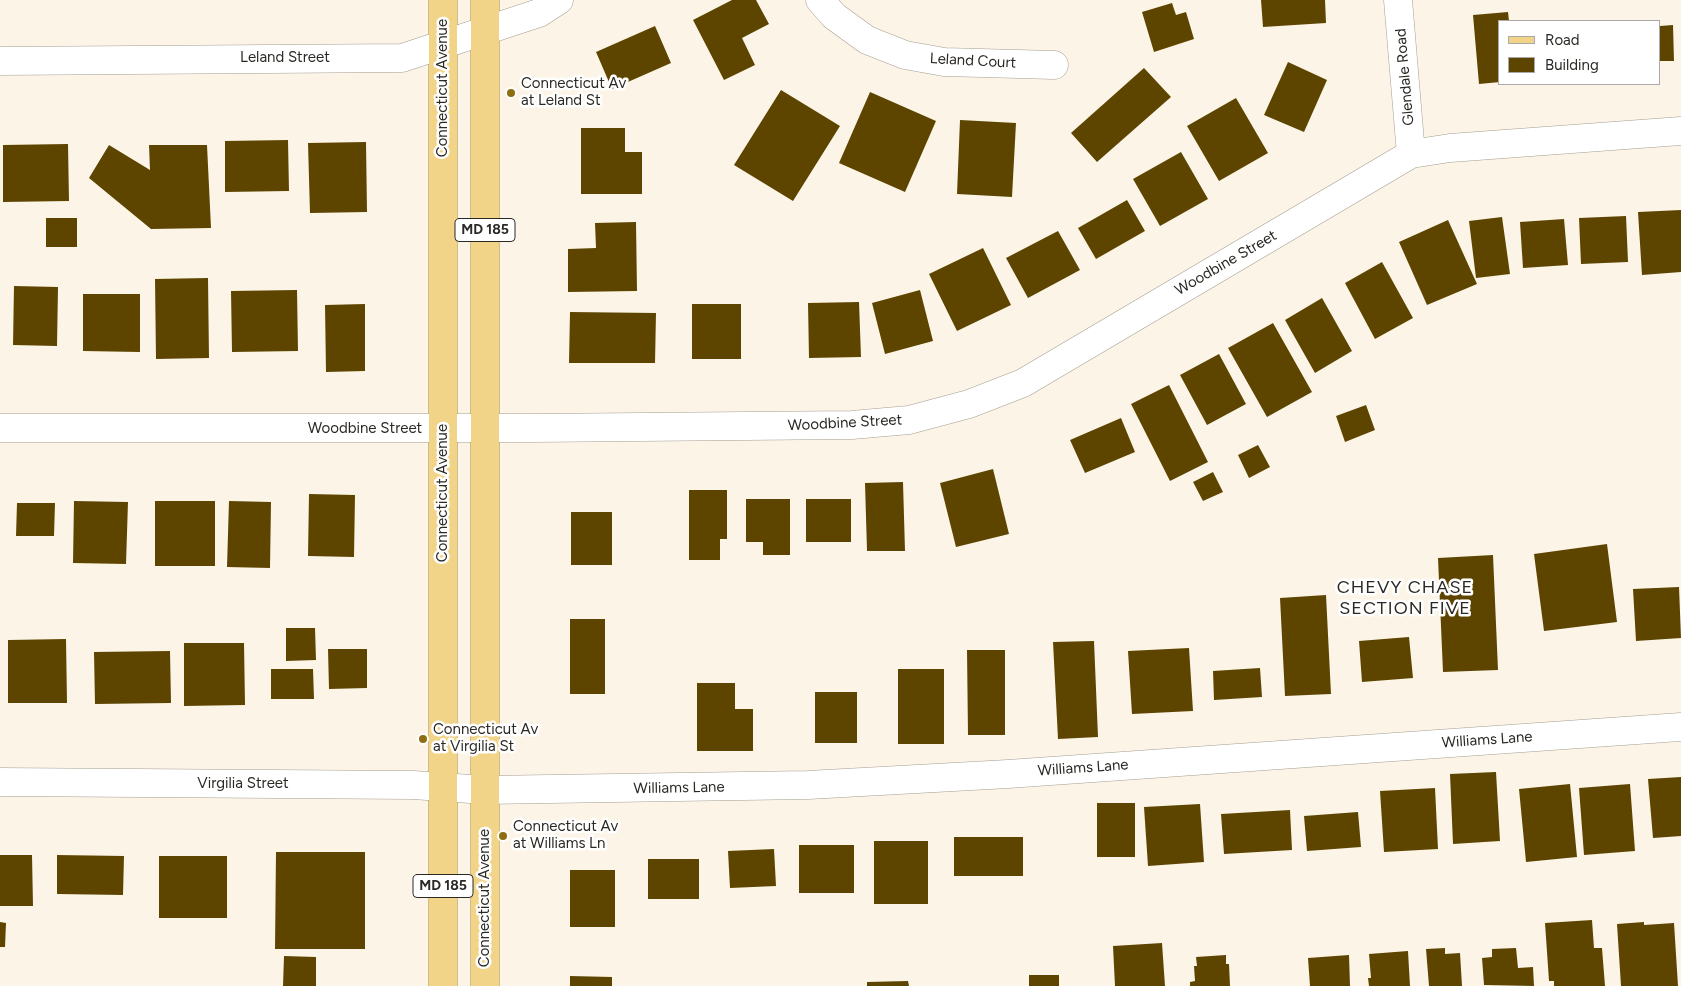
<!DOCTYPE html>
<html>
<head>
<meta charset="utf-8">
<style>
	body { margin:0 }
	#map { position:relative; width:1681px; height:986px; overflow:hidden; background:#fcf5e7; font-family:Figtree,sans-serif }
	canvas { display:block }
	.legend { position:absolute; left:1498px; top:20px; width:162px; height:65px; box-sizing:border-box; background:#fff; border:1px solid #aaa9a7; margin:0; padding:6px 9px; list-style:none; font-size:15px; color:#2b2924 }
	.legend li { display:flex; align-items:center; gap:10px; height:25px }
	.legend b { width:25px; border:1px solid #aaa9a7 }
</style>
</head>
<body>
<div id="map">
<canvas width="1681" height="986"></canvas>
<ul class="legend">
<li><b style="height:6px;background:#f2d488"></b>Road</li>
<li><b style="height:14px;background:#5d4500"></b>Building</li>
</ul>
</div>
<script>
const c = document.querySelector('canvas').getContext('2d');
c.lineJoin = 'round';
function fill(path, color) {
  c.fillStyle = color;
  c.fill(path, 'evenodd');
}
function shape(rows) {
  const path = new Path2D();
  for (const r of rows) {
    path.moveTo(r[0], r[1]);
    for (let i = 2; i < r.length; i += 2) path.lineTo(r[i], r[i + 1]);
  }
  return path;
}
function stroke(path, color, width, dash) {
  c.strokeStyle = color;
  c.lineWidth = width;
  c.lineCap = dash ? 'butt' : 'round';
  c.setLineDash(dash || []);
  c.stroke(path);
}
function drawText(font, color, halo, rows, align = 'center') {
  c.font = font + ' Figtree,sans-serif';
  c.lineWidth = 5;
  c.setLineDash([]);
  c.textBaseline = 'middle';
  c.strokeStyle = halo;
  c.fillStyle = color;
  for (const [text, x, y, turn = 0] of rows) {
    c.save();
    c.translate(x, y);
    c.rotate((+turn || 0) * Math.PI / 180);
    c.textAlign = isNaN(turn) ? turn : align;
    if (halo) c.strokeText(text, 0, 0);
    c.fillText(text, 0, 0);
    c.restore();
  }
}
fill(shape([
	[732,0,756,0,769,24,742,38,755,65,724,80,693,20],
	[1261,0,1325,0,1326,23,1263,27],
	[1172,3,1176,15,1186,12,1194,39,1154,52,1142,12],
	[1508,12,1509,21,1500,21,1500,82,1479,84,1473,15],
	[1673,25,1674,61,1660,61,1660,26],
	[655,26,671,63,612,89,596,52],
	[1288,62,1327,80,1304,132,1264,115],
	[1144,68,1171,97,1097,162,1071,133],
	[781,90,840,126,793,201,734,165],
	[870,92,936,121,905,192,839,163],
	[1236,98,1268,153,1219,181,1187,126],
	[960,120,1016,123,1012,197,957,194],
	[581,128,625,128,625,152,642,152,642,194,581,194],
	[288,140,289,191,225,192,225,141],
	[366,142,367,212,310,213,308,143],
	[68,144,69,201,3,202,3,145],
	[109,145,150,170,149,145,207,145,211,228,151,229,89,178],
	[1181,152,1208,199,1160,226,1133,179],
	[1127,200,1145,231,1096,259,1078,228],
	[1681,210,1681,272,1642,275,1638,212],
	[1626,216,1628,262,1581,264,1579,218],
	[1502,217,1510,274,1476,278,1469,221],
	[46,218,77,218,77,247,46,247],
	[1564,219,1568,265,1523,268,1520,222],
	[1448,220,1477,284,1427,305,1399,242],
	[636,222,637,291,568,292,568,249,596,248,595,223],
	[1058,231,1080,270,1028,298,1006,258],
	[983,248,1011,305,957,331,929,274],
	[1382,262,1413,318,1375,339,1345,283],
	[208,278,209,358,156,359,155,279],
	[14,286,58,287,57,346,13,345],
	[297,290,298,351,232,352,231,291],
	[920,290,933,341,885,354,872,303],
	[83,294,140,294,140,352,83,351],
	[1322,298,1352,351,1315,373,1285,320],
	[859,302,861,357,809,358,808,303],
	[365,304,365,371,326,372,325,305],
	[692,304,741,304,741,359,692,359],
	[570,312,656,313,655,363,569,363],
	[1273,323,1312,392,1267,417,1228,348],
	[1219,354,1246,404,1207,425,1180,375],
	[1169,385,1208,462,1170,481,1131,404],
	[1366,405,1375,430,1345,442,1336,416],
	[1121,418,1135,452,1085,473,1070,440],
	[1258,445,1270,467,1249,478,1238,455],
	[993,469,1009,534,956,547,940,483],
	[1213,472,1223,492,1203,501,1193,482],
	[903,482,905,551,867,551,865,483],
	[689,490,727,490,727,539,720,539,720,560,689,560],
	[309,494,355,495,354,557,308,556],
	[746,499,790,499,790,555,763,555,763,542,746,542],
	[806,499,851,499,851,542,806,542],
	[74,501,128,502,126,564,73,563],
	[155,501,215,501,215,566,155,566],
	[229,501,271,502,270,568,227,567],
	[17,503,55,503,54,536,16,536],
	[571,512,612,512,612,565,571,565],
	[1607,544,1617,622,1544,631,1534,554],
	[1493,555,1498,670,1443,672,1438,558],
	[1679,587,1681,638,1636,641,1633,589],
	[1326,595,1331,694,1285,696,1280,598],
	[570,619,605,619,605,694,570,694],
	[286,628,315,628,316,660,286,661],
	[1409,637,1413,678,1362,682,1359,641],
	[66,639,67,703,8,703,8,640],
	[1094,641,1098,737,1058,739,1053,642],
	[184,643,244,643,245,705,184,706],
	[1189,648,1193,711,1132,714,1128,651],
	[328,649,367,649,367,688,329,689],
	[967,650,1005,650,1005,735,968,735],
	[170,651,171,703,95,704,94,652],
	[1260,668,1262,697,1214,700,1213,671],
	[271,669,313,669,314,699,271,699],
	[898,669,944,669,944,744,898,744],
	[697,683,735,683,735,709,753,709,753,751,697,751],
	[815,692,857,692,857,743,815,743],
	[1496,772,1500,841,1453,844,1450,774],
	[1681,777,1681,836,1653,838,1648,779],
	[1570,784,1577,857,1526,862,1519,789],
	[1630,784,1635,851,1584,855,1579,788],
	[1435,788,1438,849,1384,852,1380,791],
	[1097,803,1135,803,1135,857,1097,857],
	[1200,804,1204,862,1148,866,1144,807],
	[1290,810,1292,850,1224,854,1221,814],
	[1358,812,1361,847,1307,851,1304,816],
	[954,837,1023,837,1023,876,954,876],
	[874,841,928,841,928,904,874,904],
	[799,845,854,845,854,893,799,893],
	[774,849,776,886,730,888,728,851],
	[276,852,365,852,365,949,275,949],
	[0,855,32,855,33,906,0,906],
	[57,855,124,856,123,895,57,894],
	[159,856,227,856,227,918,159,918],
	[648,859,699,859,699,899,648,899],
	[570,870,615,870,615,927,570,927],
	[1592,920,1594,948,1602,948,1605,986,1554,986,1554,981,1549,981,1545,923],
	[0,922,6,923,5,947,0,947],
	[1644,922,1644,925,1674,923,1678,986,1621,986,1617,924],
	[1162,943,1165,986,1115,986,1113,946],
	[1445,948,1445,954,1460,953,1462,986,1429,986,1426,949],
	[1516,948,1518,968,1533,967,1534,986,1484,985,1482,958,1492,957,1492,949],
	[1408,951,1410,986,1369,986,1368,978,1371,978,1369,954],
	[1226,955,1226,964,1229,964,1230,986,1190,986,1190,982,1195,981,1194,966,1197,966,1196,957],
	[1349,955,1350,986,1310,986,1308,958],
	[284,956,316,957,316,986,283,986],
	[1029,975,1059,975,1059,986,1029,986],
	[570,976,612,977,612,986,570,986],
	[908,981,909,986,867,986,867,982]
]), '#5d4500');
const minor = shape([
	[820,0,834,16,867,40,905,55,944,62,1054,65],
	[1398,0,1411,154],
	[0,61,402,58,539,13,559,0],
	[0,428,533,428,852,425,909,420,969,404,1023,383,1411,154,1450,148,1681,131],
	[0,782,413,785,485,790,808,785,1008,774,1681,727]
]);
const primary = shape([
	[443,0,443,986],
	[485,986,485,0]
]);
stroke(minor, '#a49e91', 29);
stroke(primary, '#a68531', 29);
stroke(minor, '#fff', 28);
stroke(primary, '#f2d488', 28);
for (const [x, y, r, color] of [
	[511,93,5,"#8e6d11"],
	[423,739,5,"#8e6d11"],
	[503,836,5,"#8e6d11"]
]) {
  const dot = new Path2D();
  dot.arc(x, y, r, 0, 2 * Math.PI);
  c.fillStyle = color;
  c.fill(dot);
  stroke(dot, '#fff', 2);
}
for (const [x, y, w] of [
	[485,230,60],
	[443,886,60]
]) {
  const box = new Path2D();
  box.roundRect(x - w / 2, y - 11.5, w, 23, 4);
  c.fillStyle = '#fff';
  c.fill(box);
  stroke(box, '#2b2924', 1);
}
drawText('bold 14px', '#2b2924', null, [
	["MD 185",485,230],
	["MD 185",443,886]
]);
drawText('15px', '#2b2924', '#fff', [
	["Leland Street",285,58],
	["Leland Court",973,61,3],
	["Glendale Road",1405,77,-95],
	["Connecticut Avenue",443,88,-90],
	["Woodbine Street",1226,263,-30],
	["Woodbine Street",845,423,-3],
	["Woodbine Street",365,429],
	["Connecticut Avenue",443,493,-90],
	["Williams Lane",1487,740,-4],
	["Williams Lane",1083,768,-4],
	["Virgilia Street",243,784],
	["Williams Lane",679,788,-1],
	["Connecticut Avenue",485,898,-90]
]);
drawText('15px', '#2b2924', '#fff', [
	["Connecticut Av",521,84],
	["at Leland St",521,101],
	["Connecticut Av",433,730],
	["at Virgilia St",433,747],
	["Connecticut Av",513,827],
	["at Williams Ln",513,844]
], 'left');
c.letterSpacing = '1px';
drawText('18px', '#2b2924', '#fff', [
	["CHEVY CHASE",1405,588],
	["SECTION FIVE",1405,609]
]);
c.letterSpacing = '0px';
</script>
</body>
</html>
